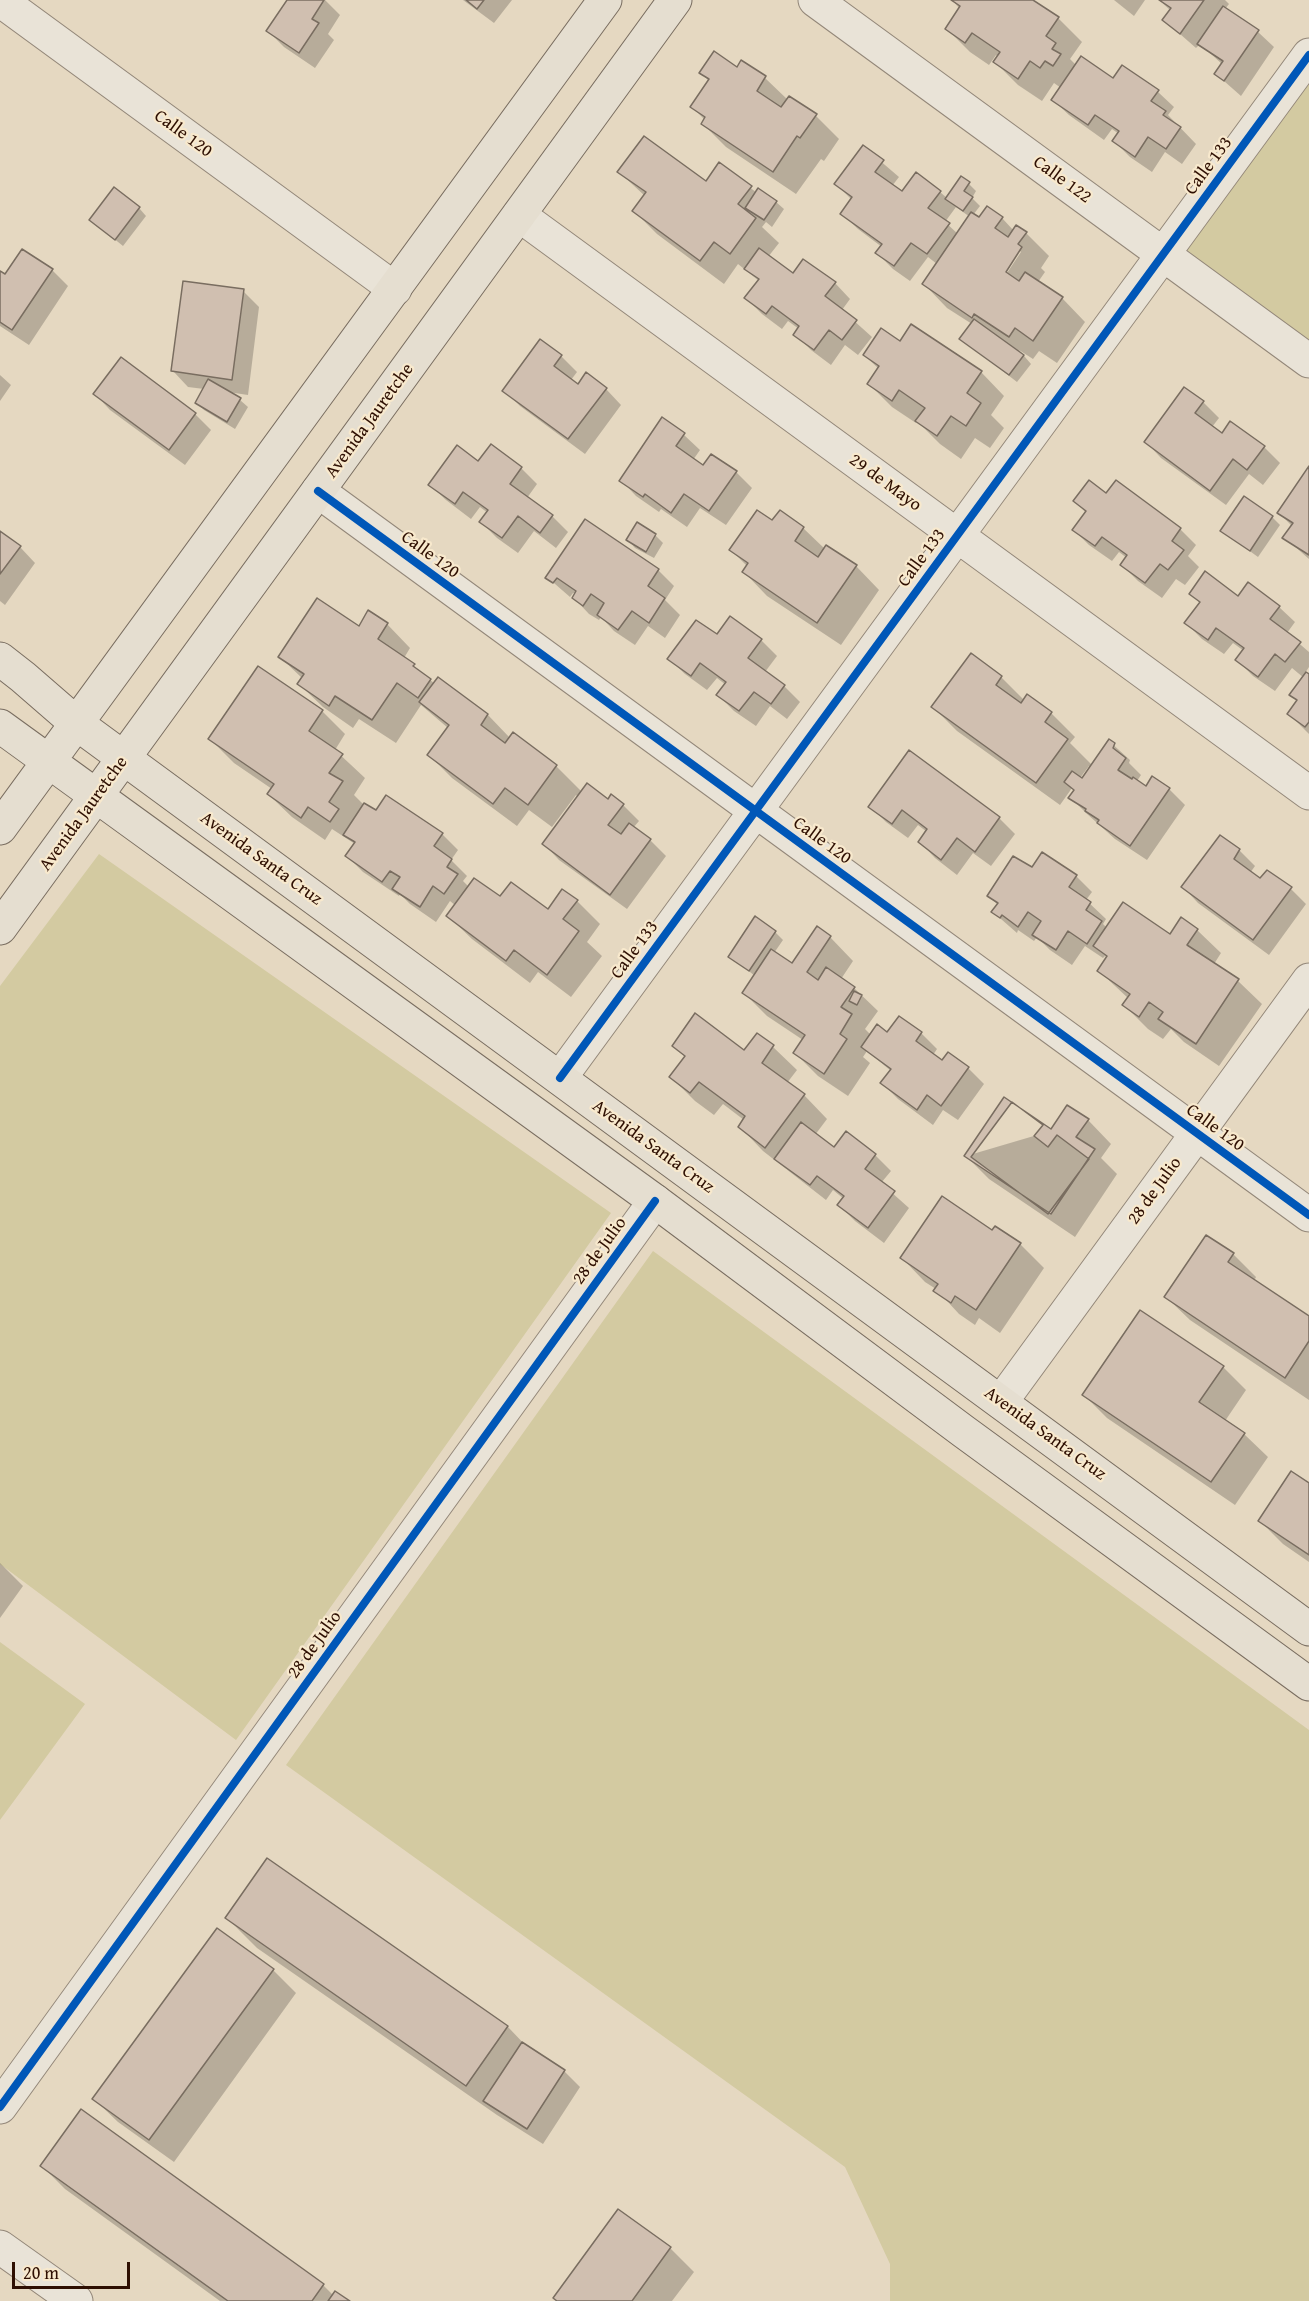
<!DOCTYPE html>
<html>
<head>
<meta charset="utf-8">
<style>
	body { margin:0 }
	#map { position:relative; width:1309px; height:2301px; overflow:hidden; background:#e5d8c1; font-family:"Gentium Book Plus",serif }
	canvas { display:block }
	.scale { position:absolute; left:12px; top:2262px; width:118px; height:27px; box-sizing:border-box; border:3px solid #2e0f02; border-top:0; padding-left:8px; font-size:18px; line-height:21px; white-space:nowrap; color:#2e0f02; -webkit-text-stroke:4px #f8e9cd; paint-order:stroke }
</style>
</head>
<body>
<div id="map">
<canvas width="1309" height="2301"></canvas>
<div class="scale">20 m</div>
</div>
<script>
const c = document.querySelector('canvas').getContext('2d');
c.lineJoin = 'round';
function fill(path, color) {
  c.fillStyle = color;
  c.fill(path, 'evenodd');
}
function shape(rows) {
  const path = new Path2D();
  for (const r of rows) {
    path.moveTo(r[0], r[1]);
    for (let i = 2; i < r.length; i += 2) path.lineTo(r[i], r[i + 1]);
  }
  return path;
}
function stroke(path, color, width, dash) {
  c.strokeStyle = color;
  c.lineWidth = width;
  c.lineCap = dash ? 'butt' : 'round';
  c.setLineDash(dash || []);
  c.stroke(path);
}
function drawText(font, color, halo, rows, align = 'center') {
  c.font = font + ' "Gentium Book Plus",serif';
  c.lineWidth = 4.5;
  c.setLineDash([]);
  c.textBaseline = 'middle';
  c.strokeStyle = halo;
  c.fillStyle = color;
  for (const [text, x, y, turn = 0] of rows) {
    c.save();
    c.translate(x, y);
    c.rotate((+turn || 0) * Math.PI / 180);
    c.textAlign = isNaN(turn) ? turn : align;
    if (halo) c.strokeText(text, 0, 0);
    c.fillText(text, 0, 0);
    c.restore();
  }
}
fill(shape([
	[1309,55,1309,361,1163,254],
	[99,854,611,1213,236,1740,0,1564,0,986],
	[653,1251,1309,1730,1309,2301,890,2301,890,2264,845,2167,286,1765],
	[0,1642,85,1704,0,1820]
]), '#d3caa1');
fill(shape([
	[289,0,325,0,340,15,328,34,334,40,315,68,284,47,268,31],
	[463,0,512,0,494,23],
	[952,0,1031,0,1058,18,1082,42,1070,59,1076,65,1113,80,1158,92,1174,107,1168,115,1196,144,1182,164,1165,152,1152,172,1130,157,1114,141,1119,134,1112,129,1104,140,1069,115,1053,100,1061,88,1054,83,1042,101,1018,85,995,62,998,57,996,55,989,65,970,52,947,29,960,9],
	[1114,0,1145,0,1134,16],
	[1159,0,1225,0,1229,4,1225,9,1258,32,1274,47,1241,96,1216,74,1222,64,1200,44,1196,48,1164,20,1171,11],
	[742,62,765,78,788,100,789,98,816,116,839,139,824,161,821,159,796,194,726,147,703,124,705,120,692,107,709,81,701,73,737,69],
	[864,147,899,177,892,186,902,193,940,192,947,198,969,184,976,191,972,198,980,206,973,215,980,219,1002,218,1014,231,1026,233,1049,256,1041,268,1045,272,1038,282,1062,298,1085,322,1057,363,1039,351,1033,359,1019,350,1031,364,1017,382,961,339,972,324,947,308,924,284,937,264,928,257,910,281,893,269,877,253,882,247,858,229,842,214,852,200,836,184],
	[956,207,970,217,958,234,945,222],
	[1019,250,1021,252,1003,279,1001,277],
	[720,164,757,193,776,202,784,209,772,227,766,222,762,227,779,243,768,257,793,275,835,283,850,299,842,310,872,337,858,355,845,345,831,365,811,350,795,334,799,329,788,321,782,329,762,314,746,298,759,281,738,264,724,284,657,234,634,211,645,196,619,172,706,183],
	[139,208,146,216,123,246,91,220],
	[52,270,68,286,29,345,0,326,0,273,6,277],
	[243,291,259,307,248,395,228,392,240,400,248,407,235,429,204,410,196,402,204,389,188,387,173,371],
	[541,341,561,356,577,372,571,380,578,386,606,389,621,405,585,454,520,406,504,390],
	[900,343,981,372,1004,396,991,415,1004,428,990,448,975,438,961,459,940,444,917,421,916,423,892,407,869,384,879,369,864,355],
	[121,359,195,414,211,430,185,465,110,410,95,394],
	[0,375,11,385,0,401],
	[1184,389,1203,402,1219,418,1212,427,1222,435,1264,447,1280,463,1263,485,1249,474,1226,505,1161,458,1146,442],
	[662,420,684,435,700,450,693,460,704,467,736,472,752,488,726,525,700,508,687,527,661,509,659,512,636,496,621,480],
	[491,446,521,468,537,484,527,498,552,516,568,532,556,548,534,531,518,553,497,538,481,522,488,513,480,507,471,519,446,500,430,485,478,463],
	[1309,468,1309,559,1284,537,1292,526,1279,513],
	[1107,496,1180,529,1196,545,1188,556,1199,567,1185,585,1176,579,1162,598,1138,581,1122,565,1127,558,1119,552,1112,561,1089,545,1074,530,1086,513,1075,501],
	[1272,517,1280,525,1258,557,1222,531],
	[586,521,658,570,674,586,665,600,680,615,665,638,648,626,635,645,614,631,601,617,599,620,589,614,574,598,576,594,573,593,570,597,547,577],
	[773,522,803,528,825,549,856,566,879,590,841,645,767,596,744,572,748,567,731,550],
	[0,533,20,547,35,563,5,605,0,601],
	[655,535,663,543,654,558,635,548,628,540],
	[1191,594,1238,598,1279,607,1295,622,1287,633,1309,652,1309,667,1305,673,1309,676,1309,734,1289,714,1298,702,1291,695,1304,678,1292,668,1275,691,1253,676,1237,660,1244,651,1233,643,1224,654,1202,639,1186,623,1200,603],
	[369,612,387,624,410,648,404,658,435,684,438,679,488,715,510,738,513,734,556,766,582,792,623,805,639,821,633,828,650,840,666,856,627,909,559,860,544,844,578,797,576,795,552,827,529,810,517,826,452,778,429,755,448,728,421,705,396,743,359,719,353,728,323,707,299,684,303,679,280,657,359,628],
	[730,618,761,640,777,656,765,672,784,686,800,702,787,719,770,706,756,726,734,711,718,695,726,685,717,678,707,690,685,674,669,659,717,636],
	[971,655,1001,677,1024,700,1027,696,1051,713,1075,737,1070,743,1092,765,1109,741,1130,760,1129,763,1141,775,1137,781,1146,788,1169,789,1185,805,1147,860,1115,839,1086,813,1070,797,1075,791,1072,788,1060,805,957,731,933,707],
	[1089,766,1091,767,1082,780,1080,778],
	[322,711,345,734,335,750,365,778,354,795,364,805,376,812,442,834,458,850,451,860,467,876,463,881,469,887,500,899,548,911,577,901,600,924,587,942,602,956,571,997,538,972,530,983,472,939,448,916,456,906,450,901,436,922,410,904,400,894,399,896,363,872,347,856,355,844,332,829,325,840,292,817,268,794,272,789,234,763,210,739],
	[870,806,999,818,1015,834,991,866,973,853,957,875,935,858,920,842,927,832,918,825,908,838,886,822],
	[1220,837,1239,850,1255,866,1250,873,1261,881,1291,889,1306,904,1269,955,1198,903,1183,887],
	[1043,854,1076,876,1092,892,1086,900,1106,919,1103,924,1107,928,1170,936,1197,930,1221,953,1214,964,1238,981,1262,1004,1219,1066,1184,1042,1171,1029,1163,1039,1148,1029,1124,1005,1129,999,1099,971,1108,958,1105,956,1103,958,1085,946,1072,965,1050,950,1037,937,1034,941,1018,930,1017,933,993,912,998,905,989,896,1032,870],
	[775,932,783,940,774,953,793,965,830,937,853,961,841,979,854,988,878,1011,865,1029,871,1035,887,1034,900,1018,921,1033,937,1049,933,1055,943,1063,949,1054,968,1068,984,1084,958,1120,943,1110,933,1125,898,1099,882,1083,891,1071,867,1051,863,1057,870,1063,848,1096,818,1076,795,1053,803,1040,767,1016,744,993,755,976,730,956],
	[757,1035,773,1047,797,1070,787,1083,804,1095,827,1119,815,1135,834,1149,875,1155,891,1171,881,1183,909,1208,884,1243,855,1221,839,1205,844,1199,833,1190,826,1200,763,1151,740,1127,744,1120,723,1104,714,1115,695,1101,671,1077,686,1058,674,1045,745,1052],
	[1088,1120,1111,1144,1101,1158,1117,1174,1075,1237,989,1179,966,1156],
	[996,1228,1020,1244,1044,1268,1000,1333,979,1318,975,1325,959,1314,936,1289,925,1282,902,1258,993,1232],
	[1233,1254,1256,1277,1254,1281,1309,1318,1309,1400,1190,1320,1166,1297],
	[1223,1367,1246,1390,1225,1421,1244,1434,1268,1457,1235,1505,1107,1418,1084,1395],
	[1309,1485,1309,1562,1283,1544,1260,1521],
	[0,1563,23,1586,0,1618],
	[268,1860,508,2027,529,2049,564,2071,580,2087,543,2144,497,2115,257,1948,227,1918],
	[273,1970,296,1993,174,2162,118,2122,94,2099],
	[81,2111,323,2285,334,2296,347,2301,220,2301,65,2189,42,2166],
	[618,2211,670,2248,694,2272,672,2301,558,2301]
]), '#0003');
const building = shape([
	[287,0,324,0,312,19,319,23,299,53,266,31,287,0],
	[466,0,484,0,477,9,466,0],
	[951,0,1033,0,1059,17,1046,36,1056,43,1052,49,1061,54,1053,66,1045,61,1040,68,1030,61,1018,79,993,62,1000,52,972,33,965,43,945,29,960,6,951,0],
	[1159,0,1204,0,1180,34,1162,20,1171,8,1159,0],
	[1223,6,1259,30,1224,81,1214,74,1223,61,1197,44,1223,6],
	[714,51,737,67,741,60,766,76,757,91,781,107,789,96,817,114,800,138,797,136,773,172,701,124,705,117,690,107,709,79,699,73,714,51],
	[1081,56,1113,78,1122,65,1159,90,1151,101,1166,111,1163,115,1181,127,1166,149,1148,137,1135,157,1112,141,1119,131,1095,115,1088,125,1051,100,1081,56],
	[644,136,706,181,719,162,752,186,738,204,756,218,730,254,714,242,700,261,632,211,646,192,617,172,644,136],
	[863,145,884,160,875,172,902,191,916,172,941,191,928,208,950,223,927,254,911,243,894,266,875,253,882,244,840,214,852,197,834,184,863,145],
	[961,176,970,182,964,191,973,197,963,211,945,199,961,176],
	[114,187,140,207,115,240,89,220,114,187],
	[758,188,777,201,764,220,745,208,758,188],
	[987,206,1003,217,995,228,1008,237,1016,225,1027,232,1018,244,1022,247,1006,272,1019,281,1025,272,1063,297,1033,341,1015,328,1009,337,974,314,972,318,922,284,971,212,979,217,987,206],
	[759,248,793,273,803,259,836,282,825,296,857,320,842,340,829,330,814,350,793,335,799,326,772,306,766,314,744,298,759,279,744,269,759,248],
	[22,249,53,269,12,330,0,322,0,271,5,274,22,249],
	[183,281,244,289,232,380,171,371,183,281],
	[974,319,1024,355,1009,375,959,339,974,319],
	[911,324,982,371,967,393,981,403,966,426,951,416,937,436,915,421,925,408,899,390,892,401,867,384,879,366,863,355,881,328,900,341,911,324],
	[540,339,562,355,554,366,578,384,586,372,607,388,568,439,502,391,540,339],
	[121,357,196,413,169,450,93,394,121,357],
	[208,379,241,398,227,422,195,403,208,379],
	[1184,387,1204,401,1195,413,1222,433,1230,421,1265,446,1247,470,1233,459,1210,491,1144,442,1184,387],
	[662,417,685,433,676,446,703,465,711,454,737,471,709,511,684,494,671,513,645,494,643,497,619,481,662,417],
	[491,444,522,467,510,484,553,515,540,533,518,516,502,538,479,522,488,510,463,492,455,504,428,485,457,445,478,461,491,444],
	[1309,466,1309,555,1282,538,1293,523,1277,513,1309,466],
	[1089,480,1106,493,1116,480,1181,528,1172,541,1184,550,1168,570,1160,564,1145,583,1120,565,1127,555,1102,537,1095,546,1072,530,1086,511,1073,501,1089,480],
	[1244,496,1273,516,1250,551,1220,531,1244,496],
	[757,510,772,520,780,510,804,527,795,541,818,557,826,545,857,565,817,623,742,572,748,563,729,550,757,510],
	[585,519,659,569,648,586,665,598,649,623,632,611,618,630,597,615,604,603,591,594,583,606,572,598,576,591,557,578,553,583,545,578,585,519],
	[637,522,656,534,646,552,626,540,637,522],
	[0,531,21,546,0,574,0,531],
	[1205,571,1238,596,1248,582,1280,606,1270,619,1301,642,1285,662,1275,654,1258,677,1235,660,1244,648,1216,628,1208,640,1184,623,1200,602,1189,594,1205,571],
	[317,598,359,626,368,610,388,623,378,639,415,664,413,666,431,679,418,698,397,683,372,720,335,696,329,706,297,684,304,674,278,657,317,598],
	[730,616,762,639,748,658,785,685,771,704,754,692,739,711,716,695,726,682,700,663,691,676,667,659,696,620,717,634,730,616],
	[971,653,1002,676,996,685,1021,703,1027,694,1052,712,1045,722,1068,739,1036,783,931,707,971,653],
	[258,666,323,710,309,731,343,754,329,773,343,781,329,802,339,809,330,822,308,807,301,818,267,794,274,784,208,739,258,666],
	[1306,672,1309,674,1309,722,1305,727,1287,714,1297,700,1289,695,1306,672],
	[438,677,488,714,481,725,505,743,513,732,557,765,528,805,505,788,493,804,427,755,449,725,419,702,438,677],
	[1109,739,1115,743,1113,748,1126,758,1118,770,1132,779,1133,777,1146,786,1152,776,1170,788,1130,846,1097,823,1099,820,1085,811,1086,809,1068,798,1074,790,1064,782,1072,771,1082,778,1109,739],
	[909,750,1000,817,975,852,957,838,941,860,918,842,927,829,902,810,892,824,868,807,909,750],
	[587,783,608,799,611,794,624,804,608,825,621,834,629,823,651,839,610,895,542,844,587,783],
	[386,795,443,833,434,846,452,859,447,867,458,874,444,894,433,886,420,907,392,889,400,877,390,871,382,882,345,856,355,842,343,835,364,803,376,810,386,795],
	[1220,835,1240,849,1234,859,1260,878,1267,870,1292,887,1253,940,1181,887,1220,835],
	[1042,852,1077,875,1069,887,1091,902,1086,910,1102,921,1087,944,1068,931,1056,950,1032,935,1041,921,1028,912,1018,927,1002,915,1000,918,991,912,998,903,987,896,1013,856,1032,867,1042,852],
	[474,878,500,896,511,882,548,909,562,889,578,900,563,919,579,931,547,975,514,950,506,961,446,916,474,878],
	[1123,902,1170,934,1181,917,1198,929,1187,945,1239,979,1196,1044,1158,1019,1163,1012,1149,1002,1139,1017,1122,1005,1130,994,1097,971,1107,956,1093,946,1123,902],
	[755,916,776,931,749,971,728,957,755,916],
	[817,926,831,936,807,972,818,980,826,967,855,987,841,1007,852,1014,840,1034,847,1039,824,1074,793,1053,805,1035,742,993,771,949,792,963,817,926],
	[854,991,862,995,857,1005,849,1001,854,991],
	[695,1013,744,1050,757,1033,774,1045,762,1063,805,1094,765,1148,738,1127,745,1116,699,1082,690,1093,669,1077,685,1056,672,1046,695,1013],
	[899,1016,922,1032,916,1041,942,1060,948,1052,969,1067,941,1106,927,1095,917,1110,880,1083,891,1069,861,1047,877,1024,887,1032,899,1016],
	[1004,1097,1051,1129,1067,1105,1089,1119,1076,1137,1095,1149,1051,1214,964,1156,1004,1097],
	[1012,1102,1043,1125,1034,1136,1048,1147,1057,1135,1089,1159,1048,1214,971,1157,1012,1102],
	[801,1122,834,1147,846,1131,876,1154,865,1169,895,1191,868,1228,837,1205,844,1196,817,1176,810,1185,774,1159,801,1122],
	[942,1196,992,1230,995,1226,1021,1243,976,1310,955,1296,951,1303,933,1291,938,1284,900,1258,942,1196],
	[1206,1235,1234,1253,1228,1262,1309,1316,1309,1341,1285,1378,1164,1297,1206,1235],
	[1140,1310,1224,1366,1199,1402,1245,1433,1211,1482,1082,1395,1140,1310],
	[1291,1471,1309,1483,1309,1555,1258,1521,1291,1471],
	[267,1858,508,2026,466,2086,225,1918,267,1858],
	[217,1928,274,1969,149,2140,92,2099,217,1928],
	[522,2042,565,2070,527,2129,483,2101,522,2042],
	[81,2109,324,2284,312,2301,228,2301,40,2166,81,2109],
	[618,2209,671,2247,632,2301,557,2301,553,2298,618,2209],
	[335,2291,350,2301,328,2301,335,2291]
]);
fill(building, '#d0bfb0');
stroke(building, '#796d60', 1.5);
const minor = shape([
	[0,0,395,289],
	[815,0,1309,361],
	[519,215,1309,793],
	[318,491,1309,1215],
	[560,1078,1309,55],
	[1001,1402,1309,980],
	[0,2107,655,1201],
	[0,2247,76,2301]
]);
const major = shape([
	[0,659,23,677,76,723,1309,1629],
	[0,726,655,1201,963,1431,1309,1684],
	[0,828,605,0],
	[0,928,675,0]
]);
stroke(minor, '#938779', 35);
stroke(major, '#796d60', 35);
stroke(minor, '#e9e3d7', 33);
stroke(major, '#e5ded0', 33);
stroke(shape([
	[318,491,1309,1215],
	[560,1078,1309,55],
	[0,2107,655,1201]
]), '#0057b8', 8);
drawText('18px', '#2e0f02', '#f8e9cd', [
	["Calle 120",183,134,36],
	["Calle 133",1209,166,-54],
	["Calle 122",1062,180,36],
	["Avenida Jauretche",370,421,-54],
	["29 de Mayo",885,483,36],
	["Calle 120",430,555,36],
	["Calle 133",922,558,-54],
	["Avenida Jauretche",84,814,-54],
	["Calle 120",822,841,36],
	["Avenida Santa Cruz",261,859,36],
	["Calle 133",635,950,-54],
	["Calle 120",1215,1128,36],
	["Avenida Santa Cruz",653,1147,36],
	["28 de Julio",1155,1191,-54],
	["28 de Julio",600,1251,-54],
	["Avenida Santa Cruz",1045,1434,36],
	["28 de Julio",315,1645,-54]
]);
</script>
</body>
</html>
